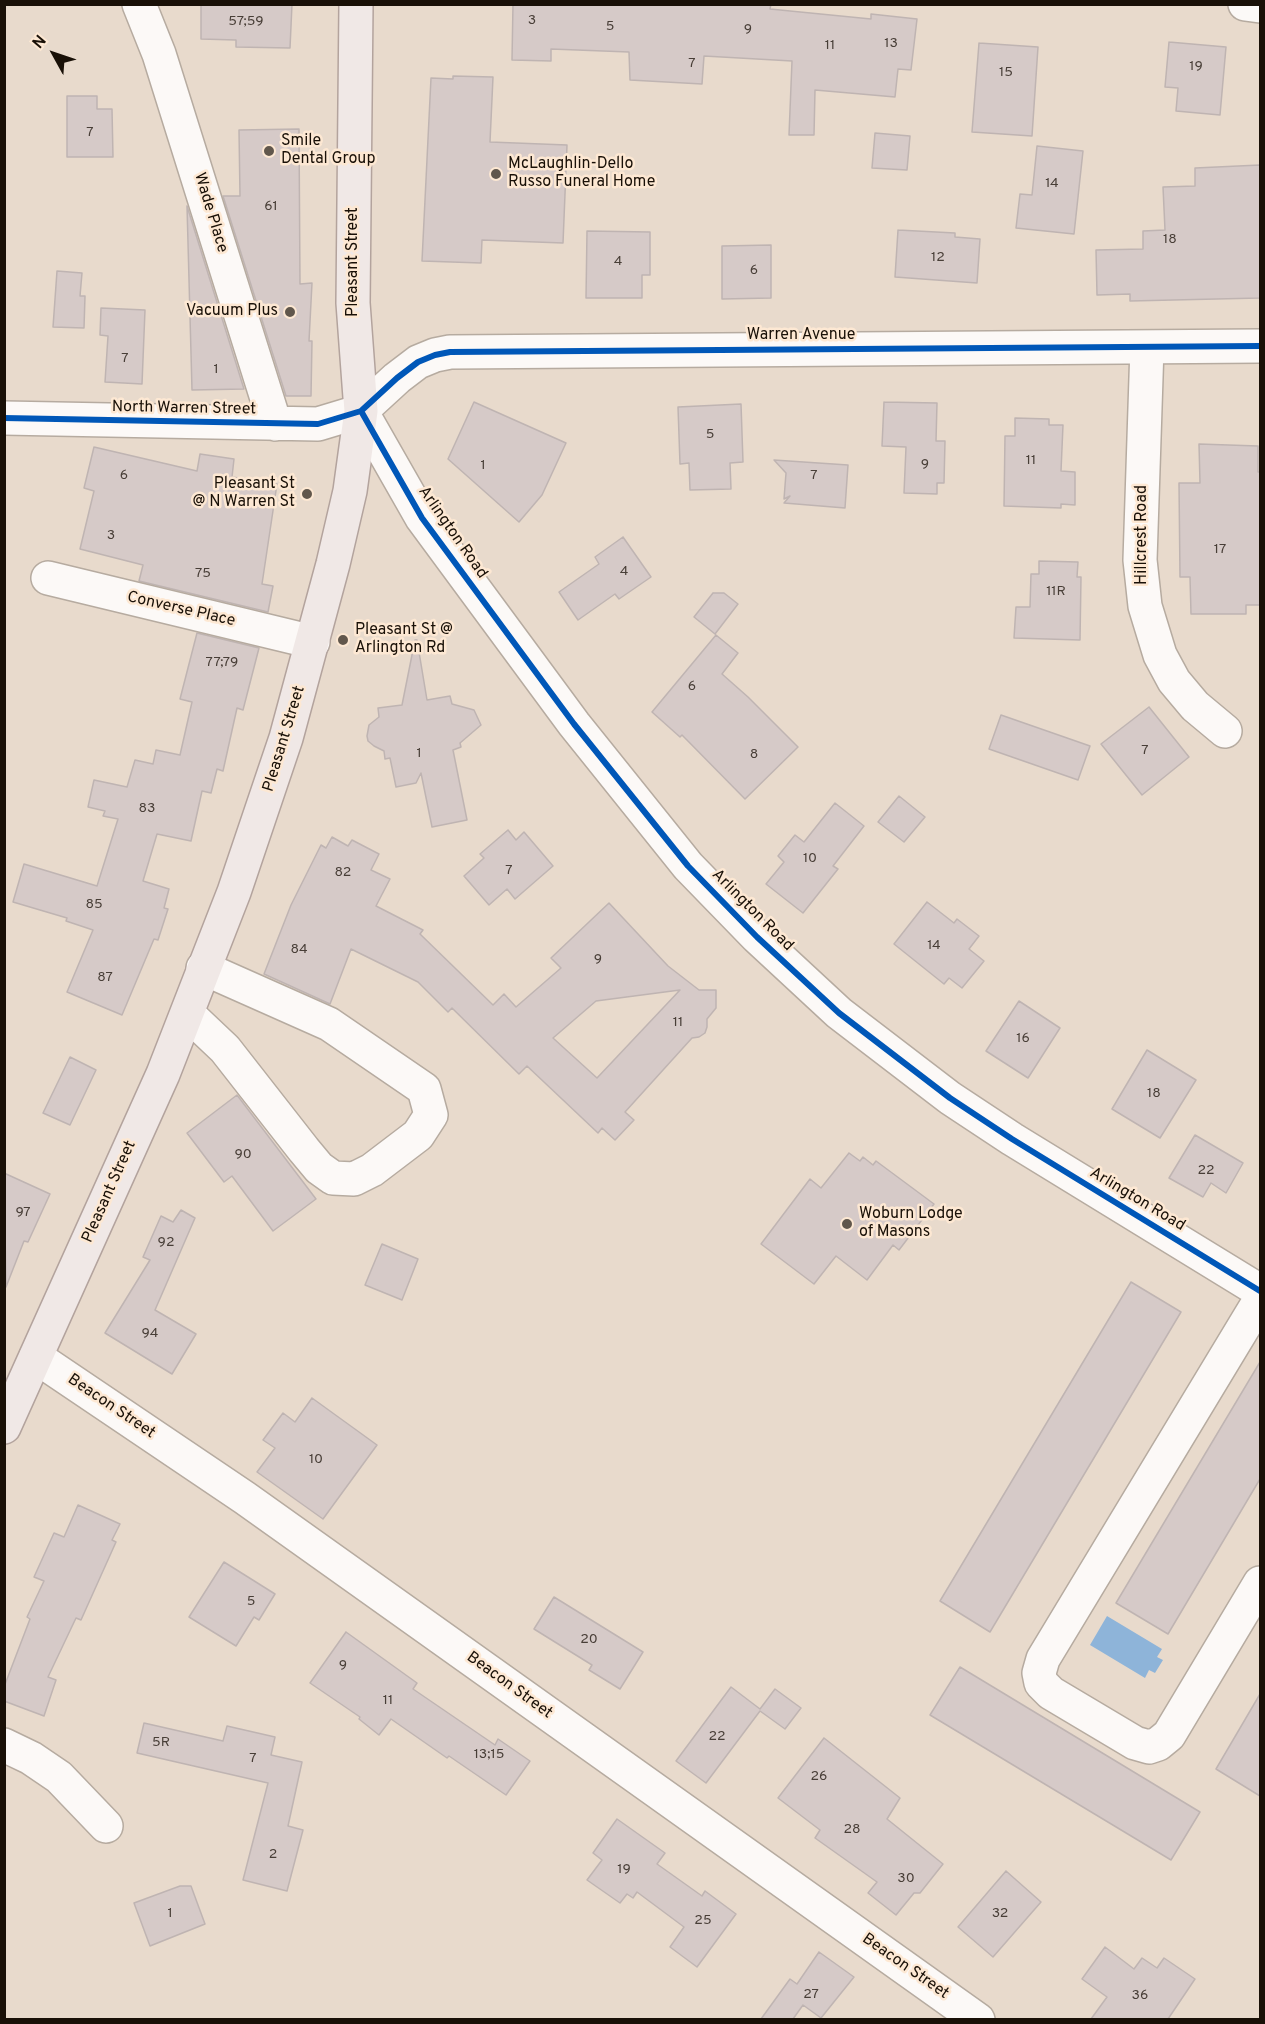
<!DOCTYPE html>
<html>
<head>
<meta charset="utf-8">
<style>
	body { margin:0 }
	#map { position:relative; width:1265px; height:2024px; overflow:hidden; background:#e8dacc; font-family:Overpass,sans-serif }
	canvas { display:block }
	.frame { position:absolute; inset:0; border:6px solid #191007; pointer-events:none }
	.north { position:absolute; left:24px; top:24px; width:60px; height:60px; -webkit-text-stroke:4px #fde8d3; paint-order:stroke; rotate:310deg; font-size:16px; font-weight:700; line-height:24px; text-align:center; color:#191007 }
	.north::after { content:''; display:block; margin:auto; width:21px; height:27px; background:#191007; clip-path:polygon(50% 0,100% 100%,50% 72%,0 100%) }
</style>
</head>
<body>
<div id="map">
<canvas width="1265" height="2024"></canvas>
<div class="frame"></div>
<div class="north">N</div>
</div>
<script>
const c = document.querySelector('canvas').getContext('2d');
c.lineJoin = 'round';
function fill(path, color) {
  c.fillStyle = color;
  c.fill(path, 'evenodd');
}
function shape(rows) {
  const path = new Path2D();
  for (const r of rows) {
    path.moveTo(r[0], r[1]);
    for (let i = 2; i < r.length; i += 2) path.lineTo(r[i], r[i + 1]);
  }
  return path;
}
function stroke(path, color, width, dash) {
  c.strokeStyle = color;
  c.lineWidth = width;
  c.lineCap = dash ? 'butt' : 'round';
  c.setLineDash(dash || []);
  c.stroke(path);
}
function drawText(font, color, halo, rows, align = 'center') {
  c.font = font + ' Overpass,sans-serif';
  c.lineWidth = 5;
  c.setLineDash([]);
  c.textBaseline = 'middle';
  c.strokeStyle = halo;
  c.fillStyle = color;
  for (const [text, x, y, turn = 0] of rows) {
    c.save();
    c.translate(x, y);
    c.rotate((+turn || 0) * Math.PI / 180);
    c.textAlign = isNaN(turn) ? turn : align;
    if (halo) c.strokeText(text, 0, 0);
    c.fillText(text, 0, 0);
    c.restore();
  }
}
fill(shape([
	[1107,1616,1162,1649,1157,1657,1163,1660,1155,1673,1149,1670,1145,1678,1090,1645]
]), '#8eb4d9');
const building = shape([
	[201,4,292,4,290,48,236,47,236,40,201,39,201,4],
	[513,4,771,4,770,9,871,19,871,14,917,19,911,70,898,69,895,97,815,90,814,135,789,135,792,61,704,56,702,84,630,80,629,52,551,49,551,61,512,60,513,4],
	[1169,42,1226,47,1220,115,1176,111,1178,88,1165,87,1169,42],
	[979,43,1038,47,1032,136,972,132,979,43],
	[453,76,493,77,490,142,567,145,563,243,482,240,481,263,422,261,431,78,453,79,453,76],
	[67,96,97,96,97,109,112,109,113,157,67,157,67,96],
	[299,129,300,284,312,283,309,341,312,341,311,396,286,396,223,196,240,196,239,130,299,129],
	[875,133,910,136,907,170,872,168,875,133],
	[1037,146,1083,151,1074,234,1016,228,1020,194,1032,195,1037,146],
	[1260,165,1260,298,1130,301,1130,294,1097,295,1096,250,1143,249,1143,231,1165,230,1163,187,1195,186,1195,168,1260,165],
	[187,206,244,389,192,390,187,206],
	[898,230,955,233,955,237,980,239,977,283,895,277,898,230],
	[587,231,650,232,650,275,642,275,642,298,586,298,587,231],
	[771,245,771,298,722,299,722,246,771,245],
	[57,271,82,273,80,296,85,296,84,328,53,327,57,271],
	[101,308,145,310,142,384,105,382,108,336,100,335,101,308],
	[474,402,566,443,542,495,519,522,448,459,474,402],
	[884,402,937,403,936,441,945,441,944,483,937,483,937,494,904,493,906,447,882,446,884,402],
	[741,404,743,462,730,463,731,489,690,490,689,463,680,464,678,407,741,404],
	[1015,418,1049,419,1049,425,1063,425,1061,471,1075,472,1075,505,1061,504,1061,508,1004,506,1005,436,1015,436,1015,418],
	[1199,444,1258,446,1258,472,1260,472,1260,605,1246,605,1246,614,1191,614,1190,577,1180,577,1179,483,1200,483,1199,444],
	[94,447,197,471,200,454,234,459,232,477,277,484,262,584,273,586,268,612,139,581,143,565,80,549,94,491,84,488,94,447],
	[774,460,848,465,845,508,784,503,790,496,784,499,786,473,774,460],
	[623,537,651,577,619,599,615,594,578,620,559,592,599,564,595,557,623,537],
	[1039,561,1078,562,1077,577,1081,577,1080,640,1014,638,1016,607,1030,607,1031,574,1039,574,1039,561],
	[713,593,724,593,738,604,715,634,694,617,713,593],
	[197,633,259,648,243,710,237,708,223,771,217,769,211,793,202,791,191,841,157,834,143,881,169,889,164,908,168,909,158,940,154,939,122,1015,67,992,93,930,66,921,67,918,13,902,24,864,97,886,118,819,103,816,105,811,88,807,94,780,127,787,135,760,153,764,156,750,180,755,192,702,180,699,197,633],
	[716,635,738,653,722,674,748,697,798,747,745,799,682,735,680,737,652,712,716,635],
	[415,640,417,640,427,700,450,696,452,704,474,710,481,725,460,743,461,747,453,750,467,820,432,827,421,773,416,783,396,787,390,758,385,759,384,751,374,746,368,741,367,736,369,725,379,717,378,708,402,705,415,640],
	[1149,707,1189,757,1142,795,1101,744,1149,707],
	[1001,715,1090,746,1078,780,989,749,1001,715],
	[899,796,925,817,904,842,878,822,899,796],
	[835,803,864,826,833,866,838,869,803,913,766,884,784,862,778,856,795,835,804,842,835,803],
	[508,830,516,840,524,832,553,866,515,899,507,889,489,905,464,876,484,858,480,854,508,830],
	[332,837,348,846,352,840,379,854,371,870,390,879,376,906,423,930,420,934,493,1005,504,994,516,1007,561,968,551,958,609,903,668,966,699,990,716,990,716,1008,707,1019,707,1027,705,1033,699,1037,692,1038,625,1112,634,1120,615,1140,602,1128,598,1133,527,1066,519,1074,452,1008,448,1012,418,982,351,949,330,1004,264,974,291,905,321,845,326,848,332,837],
	[680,990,597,1078,553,1038,596,1001,680,990],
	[927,902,954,923,957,919,979,936,969,949,984,961,962,988,949,978,944,984,894,944,927,902],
	[1019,1001,1060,1028,1028,1078,986,1051,1019,1001],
	[1147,1050,1196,1080,1160,1138,1112,1109,1147,1050],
	[70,1057,96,1070,70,1125,43,1113,70,1057],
	[237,1095,316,1199,273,1231,232,1176,224,1182,187,1133,237,1095],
	[1195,1135,1243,1163,1226,1193,1211,1183,1203,1197,1169,1178,1195,1135],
	[849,1153,860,1161,863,1157,873,1165,876,1161,934,1204,899,1250,893,1245,867,1280,836,1256,814,1284,761,1244,810,1179,821,1188,849,1153],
	[4,1173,50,1194,28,1242,24,1241,6,1287,4,1173],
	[181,1210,195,1218,155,1310,196,1334,172,1374,105,1333,150,1260,143,1257,161,1216,173,1222,181,1210],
	[382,1244,418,1259,402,1300,365,1285,382,1244],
	[1131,1282,1181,1312,990,1632,940,1601,1131,1282],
	[1260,1362,1260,1479,1168,1634,1116,1603,1260,1362],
	[312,1398,377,1445,323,1519,257,1472,275,1448,263,1440,283,1413,295,1422,312,1398],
	[78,1505,120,1524,112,1540,116,1542,81,1620,76,1618,48,1677,56,1680,44,1716,4,1701,4,1687,30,1619,27,1617,44,1581,34,1577,54,1533,64,1537,78,1505],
	[224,1562,275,1594,259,1620,254,1617,236,1646,189,1617,224,1562],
	[554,1597,643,1652,620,1689,589,1670,592,1665,534,1629,554,1597],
	[346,1632,417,1683,413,1689,495,1745,498,1739,530,1761,506,1795,449,1756,447,1758,391,1719,379,1735,359,1719,360,1717,310,1683,346,1632],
	[960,1667,1200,1812,1171,1860,930,1715,960,1667],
	[731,1687,760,1709,775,1689,801,1708,785,1729,760,1711,706,1783,676,1761,731,1687],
	[1260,1694,1260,1796,1216,1769,1260,1694],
	[144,1723,223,1741,227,1726,275,1737,271,1755,302,1762,288,1826,303,1830,287,1891,243,1880,268,1783,137,1753,144,1723],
	[824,1738,900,1798,887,1819,943,1864,920,1893,914,1893,896,1915,868,1893,877,1882,815,1838,820,1830,778,1798,824,1738],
	[617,1819,665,1853,657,1864,702,1896,705,1891,736,1914,697,1967,670,1947,684,1927,637,1892,633,1898,627,1894,620,1903,587,1880,602,1860,593,1853,617,1819],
	[1006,1871,1041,1902,993,1957,958,1927,1006,1871],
	[180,1886,191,1886,205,1924,150,1946,134,1903,180,1886],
	[1105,1947,1134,1969,1142,1958,1157,1968,1164,1958,1195,1979,1168,2019,1091,2019,1107,1997,1082,1979,1105,1947],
	[819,1952,854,1977,821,2018,803,2005,793,2019,761,2019,790,1979,797,1984,819,1952]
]);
fill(building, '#d6cac8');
stroke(building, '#bfb4b2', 1.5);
const minor = shape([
	[139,4,159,54,275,424],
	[1245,4,1260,6],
	[1147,347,1140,560,1145,606,1160,655,1174,681,1195,706,1225,731],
	[361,411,422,518,574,724,688,866,757,937,839,1013,950,1098,1012,1139,1260,1291],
	[4,418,318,424,361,411,397,378,418,362,435,355,450,352,1260,346],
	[48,578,313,642],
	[188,1014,225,1049,304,1150,319,1168,333,1178,354,1179,372,1170,418,1135,431,1115,424,1089,329,1024,203,968],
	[1260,1300,1043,1659,1039,1673,1041,1683,1051,1693,1135,1743,1149,1747,1158,1744,1169,1735,1260,1583],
	[36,1357,245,1498,978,2020],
	[4,1745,31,1758,59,1777,106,1826]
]);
const major = shape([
	[4,1427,163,1074,234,892,286,738,333,564,350,491,361,411,353,303,356,4]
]);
stroke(minor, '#b6aba0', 36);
stroke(major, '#b3a39d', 36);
stroke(minor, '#fcf9f7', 33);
stroke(major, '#f0e8e6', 33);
stroke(shape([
	[361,411,422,518,574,724,688,866,757,937,839,1013,950,1098,1012,1139,1260,1291],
	[4,418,318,424,361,411,397,378,418,362,435,355,450,352,1260,346]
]), '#0057b8', 6);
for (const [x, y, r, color] of [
	[269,151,6,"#61574c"],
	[496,174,6,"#61574c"],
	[290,312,6,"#61574c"],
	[307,494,6,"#61574c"],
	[343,640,6,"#61574c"],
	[847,1224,6,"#61574c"]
]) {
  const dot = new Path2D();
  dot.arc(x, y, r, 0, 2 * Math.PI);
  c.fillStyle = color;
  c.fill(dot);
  stroke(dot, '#fde8d3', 2);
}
drawText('14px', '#483e37', null, [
	["3",532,21],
	["57;59",246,22],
	["5",610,27],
	["9",748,30],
	["13",891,44],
	["11",830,46],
	["7",692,64],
	["19",1196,67],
	["15",1006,73],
	["7",90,133],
	["14",1052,184],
	["61",271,207],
	["18",1170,240],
	["12",938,258],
	["4",618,262],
	["6",754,271],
	["7",125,359],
	["1",216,370],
	["5",710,435],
	["11",1031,461],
	["9",925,465],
	["1",483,466],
	["6",124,476],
	["7",814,476],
	["3",111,536],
	["17",1220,550],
	["4",624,572],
	["75",203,574],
	["11R",1056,592],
	["77;79",222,663],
	["6",692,687],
	["7",1145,751],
	["1",419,754],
	["8",754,755],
	["83",147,809],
	["10",810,859],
	["7",509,871],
	["82",343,873],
	["85",94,905],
	["14",934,946],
	["84",299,950],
	["9",598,960],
	["87",105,978],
	["11",678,1023],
	["16",1023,1039],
	["18",1154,1094],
	["90",243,1155],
	["22",1206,1171],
	["97",23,1213],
	["92",166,1243],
	["94",150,1334],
	["10",316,1460],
	["5",251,1602],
	["20",589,1640],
	["9",343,1666],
	["11",388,1701],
	["22",717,1737],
	["5R",161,1743],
	["13;15",489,1755],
	["7",253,1759],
	["26",819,1777],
	["28",852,1830],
	["2",273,1855],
	["19",624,1870],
	["30",906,1879],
	["1",170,1914],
	["32",1000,1914],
	["25",703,1921],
	["27",811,1995],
	["36",1140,1996]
]);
drawText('16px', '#191007', '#fde8d3', [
	["Smile",281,142],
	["Dental Group",281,160],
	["McLaughlin-Dello",508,165],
	["Russo Funeral Home",508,183],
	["Vacuum Plus",278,312,"right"],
	["Pleasant St",295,485,"right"],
	["@ N Warren St",295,503,"right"],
	["Pleasant St @",355,631],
	["Arlington Rd",355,649],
	["Woburn Lodge",859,1215],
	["of Masons",859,1233]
], 'left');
drawText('16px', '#191007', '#fde8d3', [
	["Wade Place",210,213,73],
	["Pleasant Street",354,262,-90],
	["Warren Avenue",801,336],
	["North Warren Street",184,409,1],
	["Arlington Road",452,533,55],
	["Hillcrest Road",1143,535,-90],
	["Converse Place",181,610,13],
	["Pleasant Street",285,739,-73],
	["Arlington Road",752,911,45],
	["Pleasant Street",110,1192,-66],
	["Arlington Road",1137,1200,31],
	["Beacon Street",111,1407,34],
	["Beacon Street",509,1686,36],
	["Beacon Street",905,1967,35]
]);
</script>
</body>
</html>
